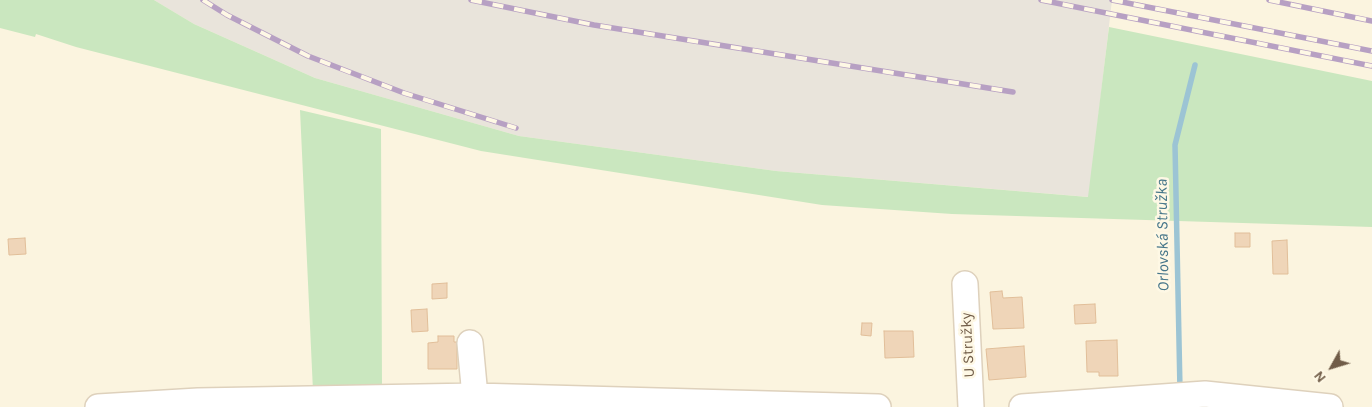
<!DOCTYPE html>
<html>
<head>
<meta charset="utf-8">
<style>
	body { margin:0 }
	#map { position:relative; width:1372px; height:407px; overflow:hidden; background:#fbf4df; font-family:Karla,sans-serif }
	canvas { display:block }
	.north { position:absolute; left:1307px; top:342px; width:50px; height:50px; -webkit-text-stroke:4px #fef8e5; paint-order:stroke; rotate:231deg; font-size:14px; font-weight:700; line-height:20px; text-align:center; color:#705c48 }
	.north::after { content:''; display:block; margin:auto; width:18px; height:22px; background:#705c48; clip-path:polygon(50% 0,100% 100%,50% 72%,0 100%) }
</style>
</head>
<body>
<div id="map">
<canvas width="1372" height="407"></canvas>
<div class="north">N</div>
</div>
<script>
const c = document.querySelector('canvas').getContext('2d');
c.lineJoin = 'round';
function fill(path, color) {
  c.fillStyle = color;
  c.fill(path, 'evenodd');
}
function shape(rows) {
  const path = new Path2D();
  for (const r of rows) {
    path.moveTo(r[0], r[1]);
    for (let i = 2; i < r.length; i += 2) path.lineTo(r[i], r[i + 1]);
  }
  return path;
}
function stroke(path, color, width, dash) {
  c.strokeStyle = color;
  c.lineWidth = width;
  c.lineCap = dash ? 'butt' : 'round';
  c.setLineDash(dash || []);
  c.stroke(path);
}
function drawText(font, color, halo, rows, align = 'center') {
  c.font = font + ' Karla,sans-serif';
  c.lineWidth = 5;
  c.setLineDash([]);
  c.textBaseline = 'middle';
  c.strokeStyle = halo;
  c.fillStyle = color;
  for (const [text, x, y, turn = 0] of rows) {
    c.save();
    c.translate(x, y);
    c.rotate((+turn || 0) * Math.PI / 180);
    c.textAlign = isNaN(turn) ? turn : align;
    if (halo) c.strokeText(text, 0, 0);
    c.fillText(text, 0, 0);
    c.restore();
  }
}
fill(shape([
	[154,0,1112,0,1089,197,776,171,519,136,315,78,194,24]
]), '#e9e4db');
fill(shape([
	[0,0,154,0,194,24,315,78,519,136,776,171,1088,197,1109,27,1372,81,1372,227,952,214,822,205,481,151,76,47,36,34,35,37,0,28],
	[300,110,381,129,382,389,313,391]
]), '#cae7bf');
stroke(shape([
	[1180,390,1175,145,1195,65]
]), '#9cc4d4', 5.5);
const building = shape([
	[1235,233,1250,233,1250,247,1235,247,1235,233],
	[25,238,26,254,9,255,8,239,25,238],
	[1287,240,1288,274,1273,274,1272,241,1287,240],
	[447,283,447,298,432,299,432,284,447,283],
	[1002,291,1003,298,1022,297,1024,328,993,329,990,292,1002,291],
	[1095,304,1096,323,1075,324,1074,305,1095,304],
	[427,309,428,331,412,332,411,310,427,309],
	[862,323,872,323,871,336,861,335,862,323],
	[884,331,913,331,914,357,885,358,884,331],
	[438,336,454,336,454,342,457,342,457,369,428,369,428,343,438,342,438,336],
	[1117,340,1118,376,1099,376,1099,372,1087,372,1086,341,1117,340],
	[1024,346,1026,377,989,380,986,349,1024,346]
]);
fill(building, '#efd5b8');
stroke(building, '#e1be99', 1);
const minor = shape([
	[965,284,971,407],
	[470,343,476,407],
	[98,407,198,401,475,396,878,407],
	[1022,407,1205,394,1330,407]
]);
stroke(minor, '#ded1bc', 28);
stroke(minor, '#fff', 25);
const rail = shape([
	[203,0,227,15,308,56,404,93,516,128],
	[471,0,594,25,1013,92],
	[1041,0,1372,66],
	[1112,0,1372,51],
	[1269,0,1372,21]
]);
stroke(rail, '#b7a0c3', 5.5);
stroke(rail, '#fef8e5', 4, [11]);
drawText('15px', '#705c48', '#fef8e5', [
	["U Stružky",968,345,-93]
]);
drawText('italic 16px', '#46768a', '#fef8e5', [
	["Orlovská Stružka",1163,235,-91]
]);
</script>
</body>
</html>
